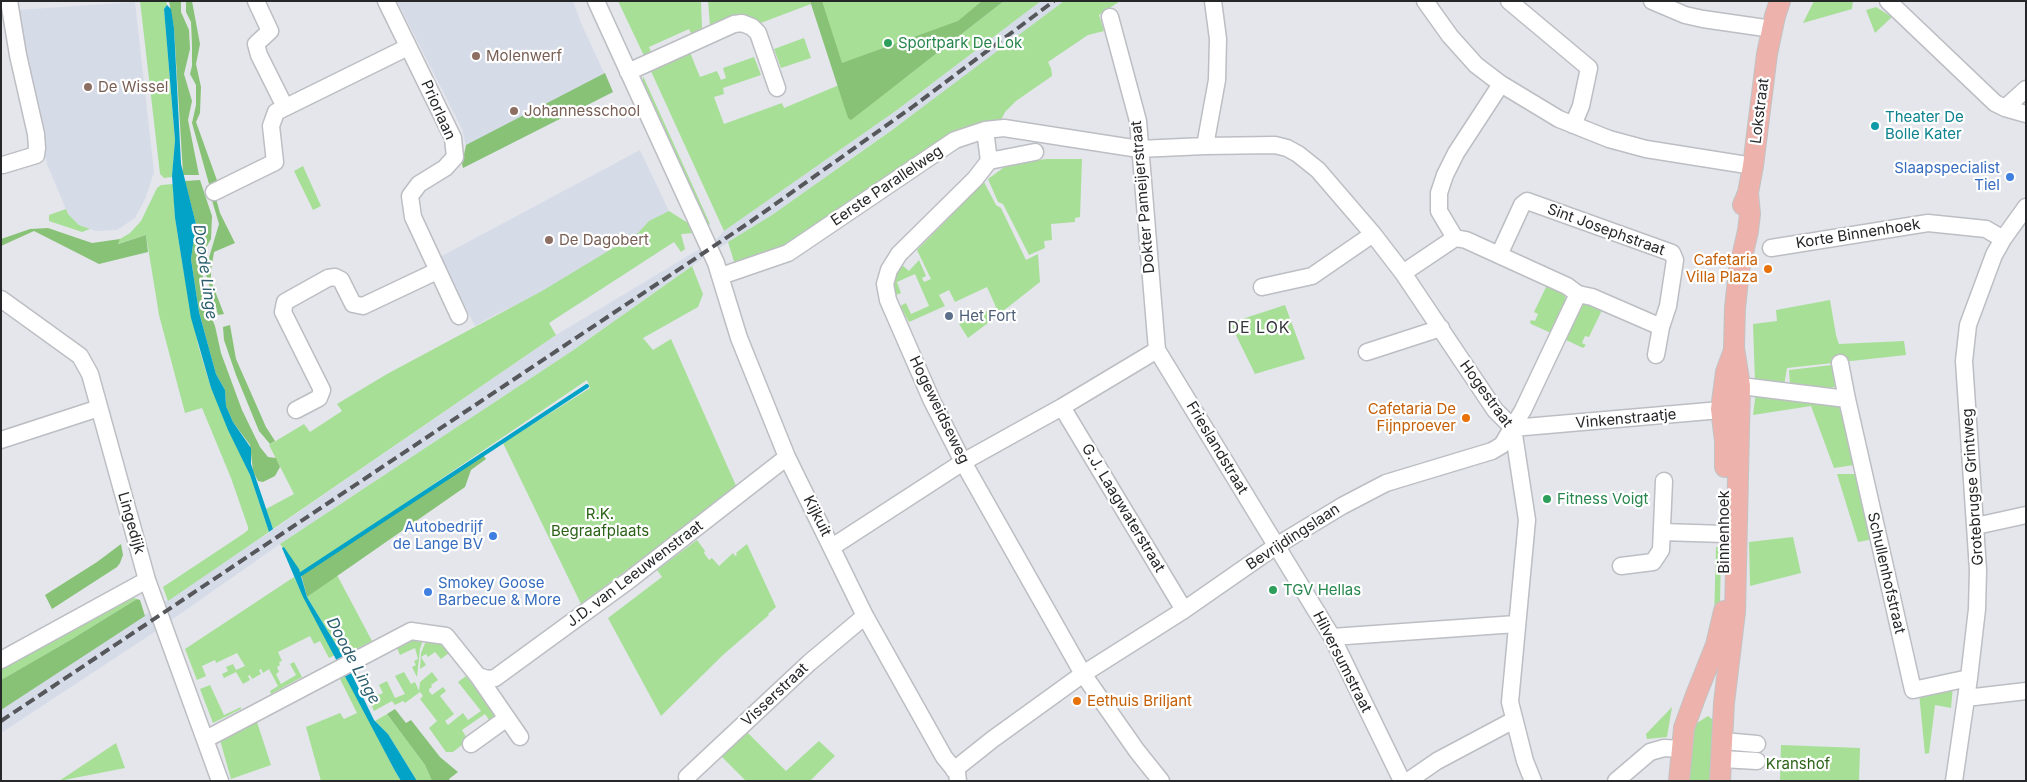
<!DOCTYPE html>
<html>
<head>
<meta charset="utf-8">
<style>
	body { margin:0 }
	#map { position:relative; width:2027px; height:782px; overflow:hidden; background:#e4e6ec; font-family:Inter,sans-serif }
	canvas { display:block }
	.frame { position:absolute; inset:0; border:2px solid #262729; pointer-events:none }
</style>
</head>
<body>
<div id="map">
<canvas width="2027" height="782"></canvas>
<div class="frame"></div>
</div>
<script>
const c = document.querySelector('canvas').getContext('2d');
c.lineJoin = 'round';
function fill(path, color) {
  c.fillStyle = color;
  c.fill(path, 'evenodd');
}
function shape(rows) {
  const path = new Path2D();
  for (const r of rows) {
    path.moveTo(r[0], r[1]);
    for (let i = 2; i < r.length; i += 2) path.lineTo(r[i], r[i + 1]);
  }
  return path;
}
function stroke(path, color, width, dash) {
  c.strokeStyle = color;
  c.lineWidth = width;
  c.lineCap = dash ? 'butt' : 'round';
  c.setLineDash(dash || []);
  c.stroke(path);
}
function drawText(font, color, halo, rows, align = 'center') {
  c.font = font + ' Inter,sans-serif';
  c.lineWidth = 4.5;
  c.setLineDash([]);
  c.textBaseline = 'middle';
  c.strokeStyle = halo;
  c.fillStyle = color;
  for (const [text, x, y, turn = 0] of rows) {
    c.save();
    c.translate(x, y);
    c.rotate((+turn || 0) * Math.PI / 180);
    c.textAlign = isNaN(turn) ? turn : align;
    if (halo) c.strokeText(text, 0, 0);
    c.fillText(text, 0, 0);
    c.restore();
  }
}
fill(shape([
	[397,1,573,1,581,23,613,92,463,168,467,151,462,129],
	[1041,1,1064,1,947,90,772,215,697,262,572,351,280,544,153,633,1,733,1,710,264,536,556,335,718,238,724,231,897,110],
	[135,2,154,172,146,197,135,218,117,230,96,231,79,225,68,214,47,164,17,10],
	[640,150,669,211,645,230,543,292,495,315,475,326,440,257]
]), '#d6dbe8');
fill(shape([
	[140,1,166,1,167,5,164,9,175,140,172,177,164,178,160,174],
	[618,1,701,1,702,28,693,38,689,29,649,47,653,57,646,60],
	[708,1,810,1,811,4,758,24,710,26],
	[813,1,1001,1,896,85,1004,1,1041,1,897,110,724,231,650,69,689,50,700,77,717,71,721,80,726,78,723,68,754,57,761,75,723,88,724,94,714,97,724,124,782,103,784,108,839,85,845,107],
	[1064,1,1120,1,1099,15,1104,31,1088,35,1048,62,1051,68,1052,76,1016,101,1005,112,1001,120,989,124,788,246,735,265,728,242,772,215,892,130],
	[1814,1,1853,1,1852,9,1803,23],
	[1876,7,1892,17,1875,33,1866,10],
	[804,38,811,58,781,68,774,49],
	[643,76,710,224,707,227,642,85],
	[1047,159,1082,159,1080,217,1075,218,1075,222,1051,224,1052,240,1044,241,1045,248,1029,255,1003,204,998,202,988,179,1003,168,1015,163],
	[303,166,321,206,313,210,294,171],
	[984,182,996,205,1001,208,1026,260,1038,254,1040,282,998,315,993,308,996,307,987,287,955,302,949,290,939,295,945,306,909,322,900,306,906,303,911,314,929,306,915,274,897,282,901,293,896,295,894,285,897,272,902,265,909,271,919,260,926,276,922,278,924,282,931,279,917,250],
	[173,184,175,218,184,273,198,345,211,388,250,475,269,532,168,601,163,587,243,534,248,530,248,527,231,478,202,408,185,413,159,315,146,235,117,244,120,239,130,233,141,221,157,188,161,185],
	[66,209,68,214,79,225,90,229,82,232,49,221,49,215],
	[669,211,688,223,694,233,681,234,685,249,681,252,674,242,549,323,556,335,273,529,266,509,294,494,269,445,304,424,310,432,342,411,337,404,387,374,542,291,638,233,649,221],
	[692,266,703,294,698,307,643,338,653,350,671,339,737,488,581,604,503,443,590,388,587,380,301,574,284,547,283,548,280,544,572,351],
	[1548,283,1564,293,1566,299,1565,304,1551,333,1531,324,1530,322,1531,320,1535,321,1538,314,1534,312],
	[1830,300,1836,335,1839,344,1904,341,1906,355,1787,368,1784,386,1755,382,1753,324,1777,321,1776,310],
	[1589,302,1603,308,1589,337,1585,336,1582,343,1586,345,1583,348,1562,338,1578,306],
	[1285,305,1305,359,1255,374,1230,323],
	[989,310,996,317,968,338,959,324],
	[1832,365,1835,387,1820,389,1790,385,1789,370],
	[1756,392,1842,403,1854,465,1834,468,1811,406,1753,415],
	[1837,474,1859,474,1874,539,1858,542],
	[1793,537,1801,573,1750,586,1749,542],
	[697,540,705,551,704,553,709,560,712,558,719,566,733,553,735,556,737,555,736,553,747,544,776,607,768,614,769,615,723,655,661,716,608,618,662,577,657,570],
	[1721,546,1720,606,1714,620,1716,547],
	[337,575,372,641,343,656,307,597],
	[294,577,335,655,329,658,320,641,314,644,310,636,278,652,282,661,279,662,280,665,277,667,279,672,276,674,281,684,296,675,290,664,294,662,302,677,271,694,270,691,278,686,269,669,263,673,261,669,259,670,261,674,252,679,250,675,248,676,250,680,243,684,236,672,224,678,222,674,228,671,226,667,233,664,236,670,245,666,237,653,216,663,215,660,202,666,206,676,197,680,185,649],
	[129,596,137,599,72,639,1,680,1,666],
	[413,639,423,640,420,649,417,677,412,667,416,665,414,661,418,659,415,648,400,655,397,648],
	[426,641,442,643,449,653,441,659,435,652,428,657,426,654,421,657,426,665,420,669,421,653],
	[404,672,411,684,415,682,419,691,420,682,432,672,438,680,431,685,432,687,429,689,429,691,432,695,443,687,446,691,440,696,454,714,445,721,448,725,463,713,468,720,481,711,458,682,466,676,497,716,491,723,485,714,462,730,468,740,453,752,446,752,429,728,437,721,420,699,423,696,420,692,405,703,403,701,395,705,392,701,374,711,365,692,370,689,374,696,378,694,379,695,383,693,379,685,387,681,395,698,405,694,395,676],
	[345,674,395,771,401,781,321,781,306,727,340,713,344,719,357,713,339,677],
	[210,685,224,715,241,707,241,709,213,723,200,689],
	[1953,686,1951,708,1935,705,1929,753,1925,754,1919,693],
	[1672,707,1667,737,1647,739,1646,734],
	[387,714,425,765,432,781,417,781,388,734,375,721],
	[1708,716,1716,722,1714,781,1689,781,1688,741,1697,723],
	[257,722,271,765,231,779,220,740],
	[745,730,786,771,819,741,835,756,810,781,746,781,720,755],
	[116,743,125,768,59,781],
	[1781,745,1860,748,1859,781,1780,781]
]), '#a7df97');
fill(shape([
	[169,1,181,1,181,12,189,30,190,49,184,74,192,101,188,120,199,175,183,175,183,173,174,28],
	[186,1,192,1,200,44,196,64,201,87,200,113,196,122,218,183,209,184,192,123,196,105,196,85,190,74,192,66,192,45,191,22,186,12],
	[810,1,822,1,842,63,958,21,982,1,1004,1,851,120,848,118],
	[605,73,613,92,463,168,462,164,466,145],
	[200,180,212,216,211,239,204,251,202,264,205,302,215,326,221,353,242,410,260,447,268,457,276,458,280,467,275,476,263,482,258,481,253,471,250,445,233,422,226,406,225,390,216,374,199,312,191,259,196,224,185,181],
	[215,195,220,213,235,243,214,252,211,270,211,281,224,314,218,315,205,271,219,224,211,197],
	[48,228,92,243,120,239,118,244,146,235,148,252,99,264,34,231,1,246,1,239,4,238,30,229],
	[230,325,236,359,266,427,275,441,270,444,259,431,236,375,224,340,223,327],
	[483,455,486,459,471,470,465,487,307,597,301,574],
	[121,544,123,555,120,563,117,567,52,609,45,595,97,562],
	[137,599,140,600,145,616,1,710,1,680,72,639],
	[395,709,406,723,411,720,440,757,458,772,449,779,450,781,432,781,425,765,387,714]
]), '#88c276');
fill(shape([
	[167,5,171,9,174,28,181,164,196,224,191,259,199,312,216,374,225,390,226,406,233,422,251,448,251,464,273,529,269,532,250,475,228,430,211,388,191,318,175,218,172,176,175,140,164,9],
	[284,547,299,569,307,597,343,656,374,720,388,734,417,781,401,781,395,771,303,597,282,548]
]), '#03a3c7');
stroke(shape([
	[298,576,587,386]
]), '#03a3c7', 4);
const minor = shape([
	[256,1,270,31,256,44,259,55,285,107],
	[386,1,453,138,455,157,445,168,419,184,410,196,413,217,459,316],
	[596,1,716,263,739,338,787,457,865,616,944,757,957,773,958,781],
	[1425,1,1450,36,1476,65,1501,84,1559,119,1609,139,1646,149,1753,166],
	[1509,1,1589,68,1581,106,1573,125],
	[1652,1,1685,15,1703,19,1772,29],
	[1888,1,1995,103,2005,108,2026,114],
	[1110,17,1138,121,1157,350,1332,637,1402,781],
	[628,72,734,24,742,23,752,27,758,33,777,88],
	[2005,108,2026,89],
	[985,130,989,161],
	[1205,146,1275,145,1287,148,1298,154,1318,170,1373,234,1403,273,1495,410,1513,428,1527,520,1510,702,1525,761,1533,781],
	[1035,152,989,161,975,179,899,254,889,270,885,284,888,300,932,401,963,462,1083,674,1137,751,1161,781],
	[3,165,36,155,37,148,36,134,18,55,9,1],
	[214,192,275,162,271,126,276,112,408,47],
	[1455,238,1439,211,1439,193,1445,175,1456,153,1501,84],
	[1771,248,1928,223,1986,229,2003,239],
	[1499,255,1522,205,1527,201,1672,253,1675,260,1668,306,1661,327,1656,355],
	[1403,273,1455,238,1466,240,1567,286,1578,294,1592,297,1661,327],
	[721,276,788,253,955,140,985,130,1004,128,1139,149,1205,146,1217,80,1218,39,1213,1],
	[1262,287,1312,276,1373,234],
	[1,299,80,356,90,374,147,580,220,781],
	[1367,352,1441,328],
	[1840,363,1847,399],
	[1749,387,1847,399,1913,690,1969,678],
	[1062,407,1184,610],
	[296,410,319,398,322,390,283,312,285,302,328,278,335,277,341,280,353,304,363,306,437,271],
	[1513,428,1732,409],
	[1,440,99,408],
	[1976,526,2026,515],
	[1662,532,1725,534],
	[832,547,963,462,1062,407,1157,350],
	[1621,566,1653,562,1661,550,1664,481],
	[1332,637,1516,624],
	[1,660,147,580],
	[478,676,520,737],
	[1966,698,2026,691],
	[206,739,411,631,446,636,478,676,488,679,495,678,628,581,787,457],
	[1723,741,1757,744],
	[471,744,507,718],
	[1722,759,1757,761],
	[954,770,993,739,1083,674,1184,610,1276,546,1342,506,1386,483,1492,451,1502,445,1523,410,1578,294],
	[687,777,809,663,865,616],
	[1408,781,1437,761,1514,720],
	[1616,781,1650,752,1664,748,1681,749],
	[1954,781,1969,678,1977,609,1978,570,1964,361,1968,325,1994,255,2003,239,2026,207]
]);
const major = shape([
	[1743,205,1748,193,1753,166,1767,54,1775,16,1780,1],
	[1725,467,1725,441,1721,409,1726,372,1733,353],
	[1679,781,1684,728,1696,695,1716,645,1724,611],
	[1720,781,1724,703,1735,612,1740,386,1734,348,1735,308,1739,270,1748,231,1750,214,1748,193]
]);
stroke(minor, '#bcbec3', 19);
stroke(major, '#c2c3c3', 22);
stroke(minor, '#fff', 16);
stroke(major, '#eeb2ac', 20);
stroke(shape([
	[1,721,750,222,911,108,1054,1]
]), '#56575a', 4, [10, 5]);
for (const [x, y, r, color] of [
	[888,43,5,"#2e9e5b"],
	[476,56,5,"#8d6e63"],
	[88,87,5,"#8d6e63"],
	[514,111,5,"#8d6e63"],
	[1875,126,5,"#0f9aa8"],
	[2010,177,5,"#3f7fe0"],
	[549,240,5,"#8d6e63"],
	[1768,269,5,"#e8710a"],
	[949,316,5,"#5c6f8a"],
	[1466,418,5,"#e8710a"],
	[1547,499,5,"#2e9e5b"],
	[493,536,5,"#3f7fe0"],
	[1273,590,5,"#2e9e5b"],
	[428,592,5,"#3f7fe0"],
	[1077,701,5,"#e8710a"]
]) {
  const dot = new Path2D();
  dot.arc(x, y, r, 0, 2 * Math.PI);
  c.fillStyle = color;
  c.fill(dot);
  stroke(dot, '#fff', 2);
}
drawText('15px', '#27864d', '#fff', [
	["Sportpark De Lok",898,43],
	["Fitness Voigt",1557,499],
	["TGV Hellas",1283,590]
], 'left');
drawText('15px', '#785e54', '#fff', [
	["Molenwerf",486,56],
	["De Wissel",98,87],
	["Johannesschool",524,111],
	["De Dagobert",559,240]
], 'left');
drawText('15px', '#262729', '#fff', [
	["Priorlaan",438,110,66],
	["Lokstraat",1760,111,-83],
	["Eerste Parallelweg",887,186,-34],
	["Dokter Pameijerstraat",1143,197,-95],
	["Sint Josephstraat",1606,230,20],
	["Korte Binnenhoek",1858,234,-9],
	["Hogestraat",1486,394,54],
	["Hogeweidseweg",939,410,64],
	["Vinkenstraatje",1626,419,-5],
	["Frieslandstraat",1217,448,59],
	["Grotebrugse Grintweg",1973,487,-94],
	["G.J. Laagwaterstraat",1123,508,59],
	["Kijkuit",817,516,63],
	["Lingedijk",131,523,74],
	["Binnenhoek",1724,532,-90],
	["Bevrijdingslaan",1293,537,-33],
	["Schullenhofstraat",1886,573,77],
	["J.D. van Leeuwenstraat",635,574,-37],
	["Hilversumstraat",1342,662,63],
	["Visserstraat",775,695,-43]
]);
drawText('15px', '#0d838f', '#fff', [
	["Theater De",1885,117],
	["Bolle Kater",1885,134]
], 'left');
drawText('15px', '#366cbe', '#fff', [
	["Slaapspecialist",2000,168],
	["Tiel",2000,185],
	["Autobedrijf",483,527],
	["de Lange BV",483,544],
	["Smokey Goose",438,583,"left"],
	["Barbecue & More",438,600,"left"]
], 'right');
drawText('15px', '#c56008', '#fff', [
	["Cafetaria",1758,260],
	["Villa Plaza",1758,277],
	["Cafetaria De",1456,409],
	["Fijnproever",1456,426],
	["Eethuis Briljant",1087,701,"left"]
], 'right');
drawText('15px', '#4e5e75', '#fff', [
	["Het Fort",959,316]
], 'left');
drawText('15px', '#2b6217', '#fff', [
	["R.K.",600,514],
	["Begraafplaats",600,531],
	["Kranshof",1798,764]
]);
drawText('italic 16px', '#2a5d6d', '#fff', [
	["Doode Linge",205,272,82],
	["Doode Linge",353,661,62]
]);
c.letterSpacing = '1px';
drawText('16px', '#36383c', '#fff', [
	["DE LOK",1259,328]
]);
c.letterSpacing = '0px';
</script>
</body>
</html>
